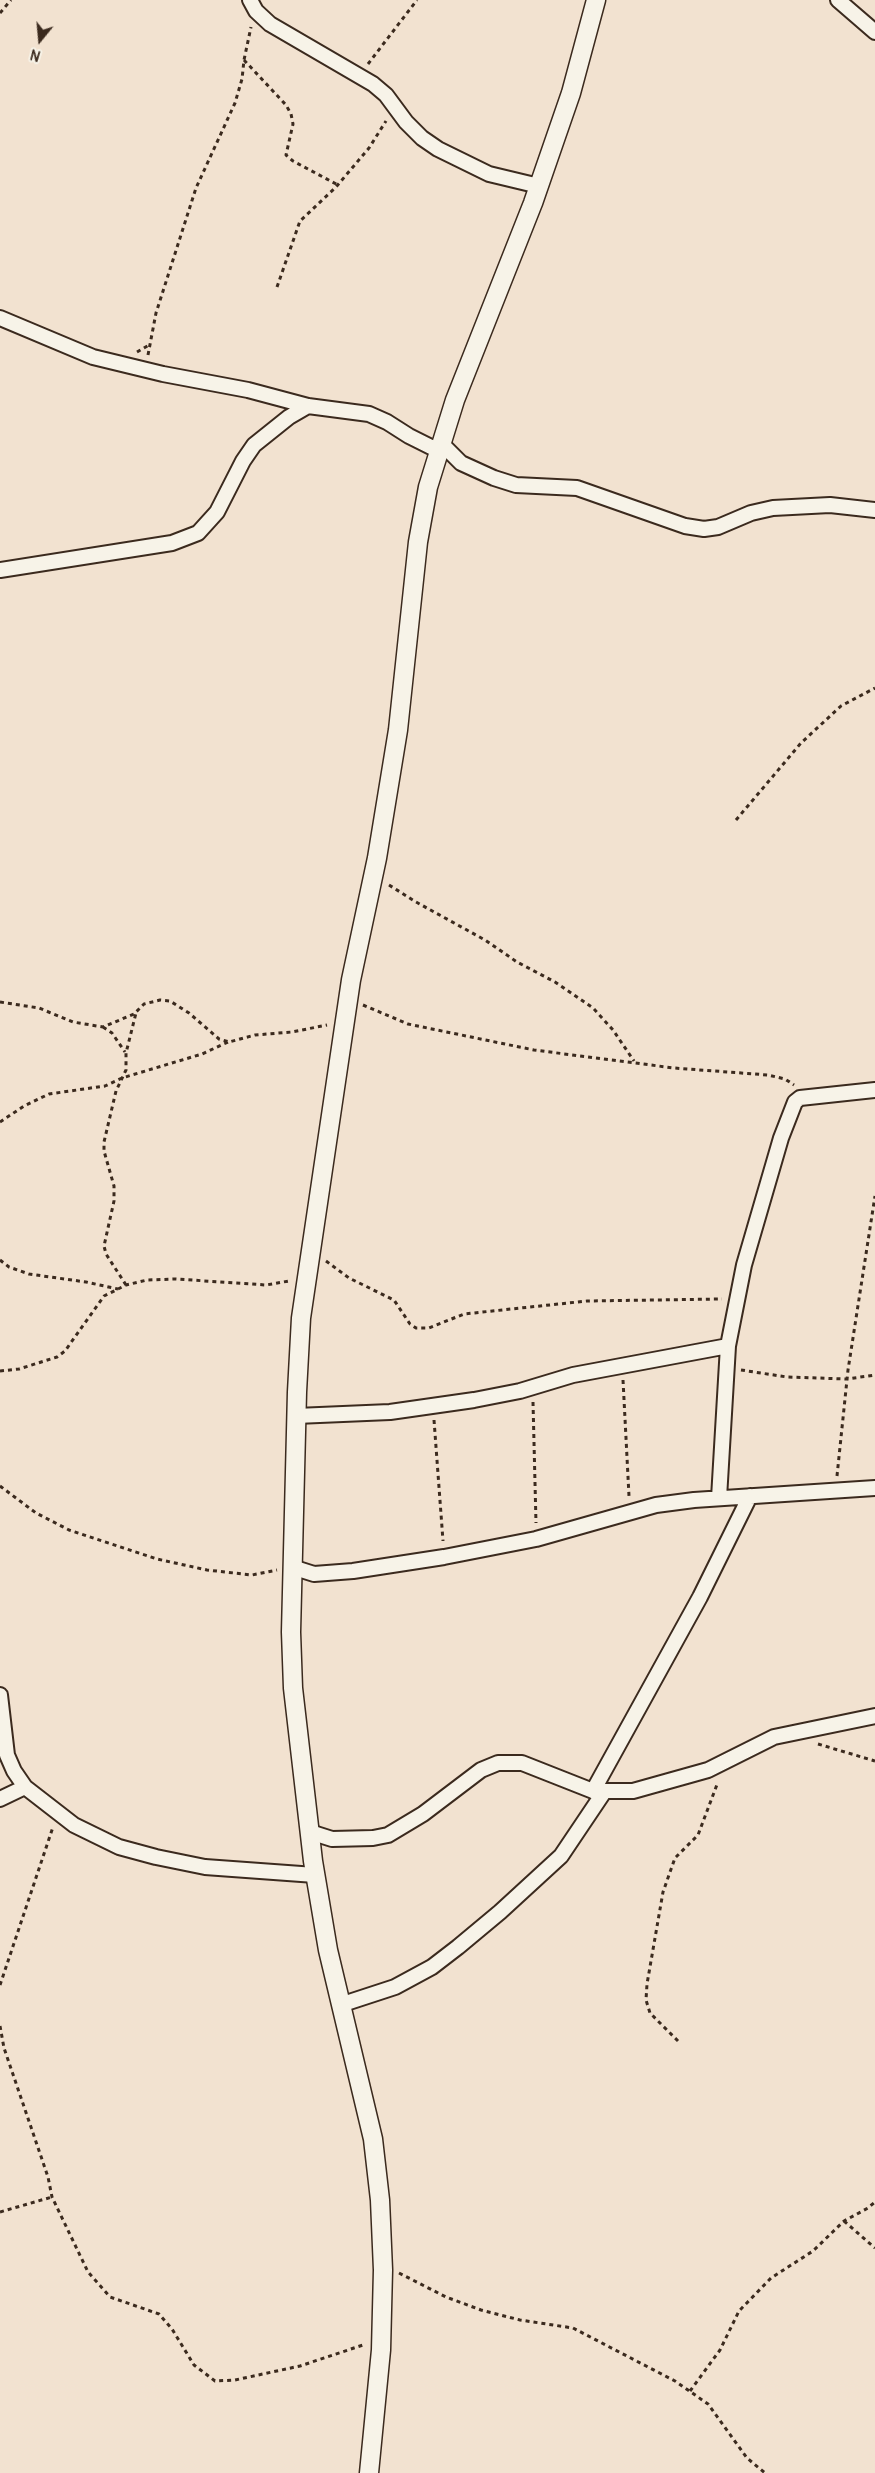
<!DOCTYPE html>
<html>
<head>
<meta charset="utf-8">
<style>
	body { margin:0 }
	#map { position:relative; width:875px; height:2473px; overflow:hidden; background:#f2e2d0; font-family:Pangolin,sans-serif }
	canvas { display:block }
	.north { position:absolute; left:15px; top:15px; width:50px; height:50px; -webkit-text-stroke:4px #f7f3e8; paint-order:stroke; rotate:197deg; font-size:14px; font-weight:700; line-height:20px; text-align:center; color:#3b2a1e }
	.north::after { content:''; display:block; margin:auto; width:18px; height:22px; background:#3b2a1e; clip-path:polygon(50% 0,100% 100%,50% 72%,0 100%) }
</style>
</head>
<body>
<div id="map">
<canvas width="875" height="2473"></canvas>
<div class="north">N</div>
</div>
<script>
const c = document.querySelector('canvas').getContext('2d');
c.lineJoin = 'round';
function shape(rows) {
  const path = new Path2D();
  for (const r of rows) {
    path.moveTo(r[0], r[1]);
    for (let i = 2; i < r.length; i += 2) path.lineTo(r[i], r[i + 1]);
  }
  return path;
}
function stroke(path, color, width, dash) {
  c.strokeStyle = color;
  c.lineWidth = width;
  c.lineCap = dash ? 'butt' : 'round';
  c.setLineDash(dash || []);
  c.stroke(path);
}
const minor = shape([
	[250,0,256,11,270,24,373,84,386,95,406,122,422,138,438,149,489,174,539,186],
	[838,0,875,32],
	[0,318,93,357,163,374,248,390,308,406,369,414,387,422,409,436,439,451],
	[441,443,461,463,494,478,516,485,577,488,685,526,704,529,718,527,751,513,773,508,830,505,875,510],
	[0,570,172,543,198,533,217,512,243,461,254,445,289,417,308,406],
	[296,1416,390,1412,474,1400,520,1391,573,1375,728,1346],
	[719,1498,728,1346,744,1265,781,1138,795,1102,800,1098,875,1090],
	[292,1567,314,1574,353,1571,444,1557,536,1539,656,1505,694,1500,875,1488],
	[0,1695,7,1755,14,1771,25,1787,74,1825,119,1847,156,1857,205,1867,315,1875],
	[593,1791,700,1597,750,1496],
	[0,1799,25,1787],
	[310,1832,332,1839,373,1838,388,1835,423,1814,481,1770,498,1763,522,1763,593,1791,633,1791,708,1770,774,1737,875,1716],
	[340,2005,395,1987,432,1967,458,1947,500,1912,561,1856,604,1792]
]);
const tertiary = shape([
	[369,2473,381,2350,383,2270,380,2200,373,2139,328,1950,313,1861,293,1688,291,1632,297,1392,301,1318,351,980,377,858,398,730,418,542,428,487,455,400,533,203,571,93,596,0]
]);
stroke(minor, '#3b2a1e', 18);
stroke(tertiary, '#3b2a1e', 21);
stroke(shape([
	[0,13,11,0],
	[244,60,286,105,291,114,293,124,286,155,293,161,338,185],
	[368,64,417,0],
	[277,287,300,221,336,187,369,148,386,121],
	[137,352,149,345],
	[148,355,156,313,196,188,235,103,242,79,244,60,251,27],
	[736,820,801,743,841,706,875,688],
	[389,885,416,902,485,940,517,962,555,982,593,1008,613,1030,634,1061],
	[0,1002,39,1008,73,1022,103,1027,134,1014,144,1004,160,1000,170,1001,189,1013,219,1039,229,1042,255,1035,292,1032,327,1025],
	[363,1005,408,1024,534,1050,674,1068,768,1075,785,1079,794,1085],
	[103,1027,112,1033,125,1052],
	[0,1122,24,1106,49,1094,105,1086,122,1078,202,1054,228,1042],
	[0,1260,9,1267,29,1274,86,1282,118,1289],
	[326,1261,349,1278,394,1300,410,1324,416,1328,429,1328,464,1314,587,1301,722,1299],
	[126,1285,106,1254,104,1246,114,1201,114,1186,104,1151,104,1142,116,1091,126,1070,126,1053,136,1013],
	[741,1370,787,1377,847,1379,875,1375],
	[0,1371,19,1369,57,1357,65,1351,104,1296,126,1285,147,1280,176,1279,266,1285,289,1281],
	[623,1380,629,1496],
	[533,1402,536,1523],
	[434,1420,443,1541],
	[837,1476,848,1370,875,1196],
	[0,1486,36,1513,69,1530,157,1559,207,1570,252,1575,277,1570],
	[818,1744,875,1761],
	[0,1985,53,1827],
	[0,2026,4,2048,48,2177,52,2197,88,2272,110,2297,159,2314,172,2329,194,2365,215,2381,235,2380,300,2366,366,2344],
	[678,2041,650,2013,646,2000,647,1984,663,1892,675,1858,698,1835,718,1782],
	[0,2212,52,2197],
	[844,2221,875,2248],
	[399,2273,446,2297,481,2310,520,2320,573,2328,675,2381,708,2404,747,2458,765,2473],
	[690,2391,720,2350,739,2311,771,2278,813,2251,844,2221,868,2208,875,2202]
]), '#3b2a1e', 3, [4, 4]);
stroke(minor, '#f7f3e8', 14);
stroke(tertiary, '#f7f3e8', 18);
</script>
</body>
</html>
